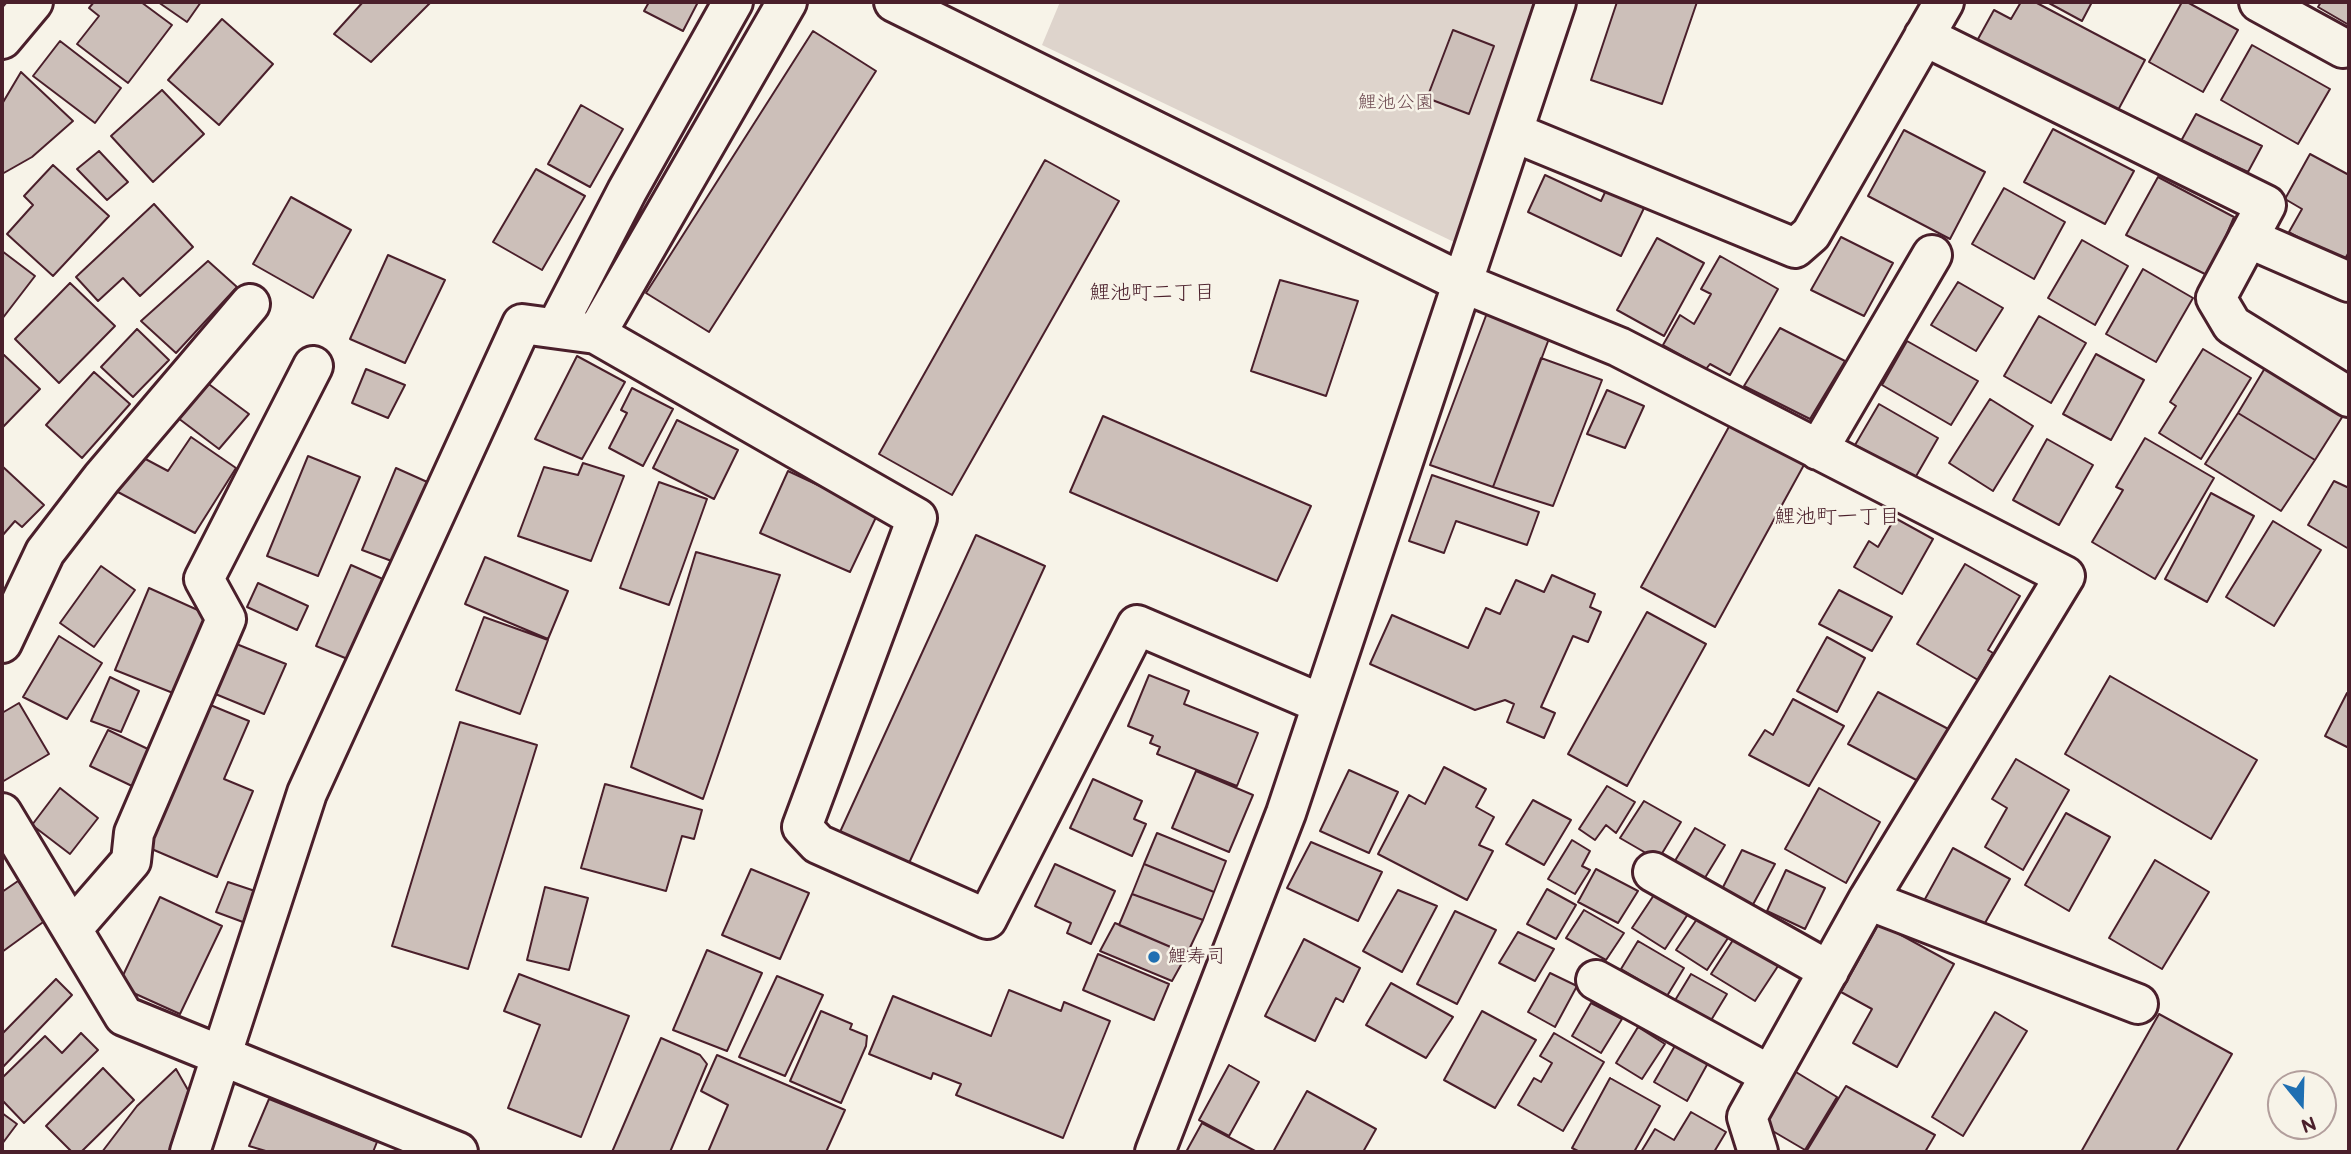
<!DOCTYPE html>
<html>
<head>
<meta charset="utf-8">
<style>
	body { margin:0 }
	#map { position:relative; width:2351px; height:1154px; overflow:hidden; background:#f7f3e8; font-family:"Balsamiq Sans",sans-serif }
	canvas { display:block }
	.frame { position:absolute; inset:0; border:4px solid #4a1f2b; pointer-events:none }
	.north { position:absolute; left:2267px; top:1070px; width:70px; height:70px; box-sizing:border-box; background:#f7f3e8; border:2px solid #b29e9c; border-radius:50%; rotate:161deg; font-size:19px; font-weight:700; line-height:28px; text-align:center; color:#4a1f2b }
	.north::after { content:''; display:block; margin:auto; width:24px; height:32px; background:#1f6fb2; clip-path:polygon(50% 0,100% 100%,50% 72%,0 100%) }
</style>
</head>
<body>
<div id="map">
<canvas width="2351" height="1154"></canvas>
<div class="frame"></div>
<div class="north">N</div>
</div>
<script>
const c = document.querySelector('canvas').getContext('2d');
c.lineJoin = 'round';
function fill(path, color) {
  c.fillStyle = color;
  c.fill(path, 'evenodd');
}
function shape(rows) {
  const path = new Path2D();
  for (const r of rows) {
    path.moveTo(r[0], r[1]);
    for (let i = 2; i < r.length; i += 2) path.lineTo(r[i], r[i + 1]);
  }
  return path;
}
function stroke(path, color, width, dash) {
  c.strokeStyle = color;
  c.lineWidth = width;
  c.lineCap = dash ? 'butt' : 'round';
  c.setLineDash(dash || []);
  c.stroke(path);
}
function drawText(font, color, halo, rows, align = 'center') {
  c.font = font + ' "Balsamiq Sans","Klee One",sans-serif';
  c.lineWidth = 5;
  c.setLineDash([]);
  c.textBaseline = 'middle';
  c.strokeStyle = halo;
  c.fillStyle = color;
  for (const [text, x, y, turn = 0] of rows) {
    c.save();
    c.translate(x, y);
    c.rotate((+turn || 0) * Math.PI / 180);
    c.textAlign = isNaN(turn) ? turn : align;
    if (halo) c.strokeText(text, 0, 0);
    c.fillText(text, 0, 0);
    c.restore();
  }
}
fill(shape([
	[1060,2,1536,2,1454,242,1042,45]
]), '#ded4cc');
const building = shape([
	[94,2,141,2,172,25,128,83,77,44,99,16,89,8,94,2],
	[158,2,201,2,187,22,158,2],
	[363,2,431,2,371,62,334,34,363,2],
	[649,2,698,2,683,31,644,11,649,2],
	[1617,2,1697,2,1662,104,1591,80,1617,2],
	[2021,2,2035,2,2145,60,2110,125,1995,65,1978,39,1994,10,2011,19,2021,2],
	[2047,2,2092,2,2082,21,2047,2],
	[2182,2,2187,2,2238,30,2203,92,2149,62,2182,2],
	[2321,2,2349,2,2349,25,2318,7,2321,2],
	[222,19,273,64,219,125,168,80,222,19],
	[1453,30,1494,46,1469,114,1427,98,1453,30],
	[813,31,876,71,709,332,646,293,813,31],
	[60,41,121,88,95,123,33,76,60,41],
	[2252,45,2330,89,2298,144,2221,100,2252,45],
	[21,72,73,121,32,157,2,174,2,104,21,72],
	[162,90,204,134,153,182,111,136,162,90],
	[581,105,623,129,590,187,548,164,581,105],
	[2196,114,2262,146,2248,172,2181,141,2196,114],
	[2053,129,2134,171,2105,224,2024,182,2053,129],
	[1904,130,1985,172,1950,239,1868,196,1904,130],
	[99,151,128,182,107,200,77,169,99,151],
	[2310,154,2349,175,2349,252,2343,262,2289,232,2302,209,2285,199,2310,154],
	[1045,160,1119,201,952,495,879,454,1045,160],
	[53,165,109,216,53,276,7,234,33,205,24,196,53,165],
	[536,169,585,196,542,270,493,242,536,169],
	[1545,175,1601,201,1607,188,1645,206,1621,256,1528,212,1545,175],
	[2158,177,2234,217,2209,276,2126,235,2158,177],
	[2004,188,2065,222,2034,279,1972,244,2004,188],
	[291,197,351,230,313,298,253,264,291,197],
	[154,204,193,247,140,296,123,278,98,301,76,277,154,204],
	[1841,237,1893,263,1864,316,1811,290,1841,237],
	[1657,238,1704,263,1664,336,1617,310,1657,238],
	[2082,240,2128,266,2095,325,2048,298,2082,240],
	[2,251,35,276,2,319,2,251],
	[388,255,445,280,405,363,350,339,388,255],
	[1720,256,1778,289,1730,375,1710,364,1706,369,1663,345,1680,315,1694,324,1711,294,1701,289,1720,256],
	[208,261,237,287,176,353,141,321,208,261],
	[2143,269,2193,298,2156,362,2106,334,2143,269],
	[1280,280,1358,301,1326,396,1251,371,1280,280],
	[1958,282,2003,308,1976,351,1931,325,1958,282],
	[70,283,115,326,59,383,15,339,70,283],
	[1487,313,1550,336,1493,487,1430,465,1487,313],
	[2039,316,2086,343,2051,403,2004,376,2039,316],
	[1780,328,1845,361,1810,419,1744,386,1780,328],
	[137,329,169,360,133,397,101,367,137,329],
	[1907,341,1978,381,1951,425,1882,385,1907,341],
	[2203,349,2251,378,2201,459,2159,433,2176,406,2170,402,2203,349],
	[2096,354,2144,380,2111,440,2063,414,2096,354],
	[4,355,40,389,2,428,2,357,4,355],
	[577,356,625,382,582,459,535,439,577,356],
	[1541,358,1602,380,1553,506,1493,487,1541,358],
	[2268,363,2346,411,2315,460,2238,413,2268,363],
	[366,369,405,385,388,418,352,403,366,369],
	[94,372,130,404,82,458,46,425,94,372],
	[206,382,249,414,219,449,178,418,206,382],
	[632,388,673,409,643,466,609,448,627,413,621,410,632,388],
	[1607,390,1644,406,1625,448,1587,434,1607,390],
	[1990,399,2033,426,1993,491,1949,463,1990,399],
	[1879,404,1938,438,1915,478,1855,445,1879,404],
	[2238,413,2315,460,2281,511,2205,464,2238,413],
	[1103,416,1311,506,1277,581,1070,492,1103,416],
	[677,420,738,450,714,499,653,468,677,420],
	[1731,423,1805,463,1715,627,1641,587,1731,423],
	[191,437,236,468,195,533,116,491,138,455,168,471,191,437],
	[2145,438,2214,478,2155,579,2092,542,2123,490,2116,487,2145,438],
	[2047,439,2093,465,2059,525,2013,500,2047,439],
	[308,456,360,477,318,576,267,556,308,456],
	[583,463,624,476,591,561,518,536,544,467,578,475,583,463],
	[2,466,44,505,22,527,15,521,2,536,2,466],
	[396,468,434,485,397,563,362,550,396,468],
	[788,471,878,513,850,572,760,533,788,471],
	[1432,475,1539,512,1527,545,1456,521,1444,553,1409,541,1432,475],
	[2334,481,2349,488,2349,549,2308,525,2334,481],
	[659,482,707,499,669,605,620,588,659,482],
	[2211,493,2254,516,2207,602,2165,579,2211,493],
	[1895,518,1933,539,1902,594,1854,567,1869,541,1878,547,1895,518],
	[2273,521,2321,550,2274,626,2226,597,2273,521],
	[976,535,1045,566,909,863,840,832,976,535],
	[696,552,780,575,703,799,631,767,696,552],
	[485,557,568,591,548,639,465,604,485,557],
	[1965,564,2020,596,1988,650,1993,653,1978,680,1917,644,1965,564],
	[351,565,385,580,350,660,316,646,351,565],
	[101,566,135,590,94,647,60,623,101,566],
	[1552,575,1595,594,1590,607,1601,612,1588,642,1573,636,1541,707,1555,713,1544,738,1507,722,1514,704,1505,700,1475,710,1370,664,1392,615,1468,648,1486,608,1500,614,1516,580,1544,592,1552,575],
	[258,583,308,606,297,630,247,607,258,583],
	[149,588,211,616,173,693,115,670,149,588],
	[1839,590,1892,617,1872,651,1819,624,1839,590],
	[1647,612,1706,644,1627,786,1568,754,1647,612],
	[484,617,548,640,520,714,456,690,484,617],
	[59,636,102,663,67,719,23,697,59,636],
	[1827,637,1865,658,1837,712,1797,691,1827,637],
	[234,643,286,664,264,714,213,693,234,643],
	[1149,675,1189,691,1184,704,1258,733,1237,786,1157,754,1160,747,1150,743,1153,736,1128,726,1149,675],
	[2110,676,2257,760,2211,839,2065,754,2110,676],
	[110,677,139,691,121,732,91,721,110,677],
	[1878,692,1954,732,1922,783,1848,744,1878,692],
	[2347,693,2349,695,2349,748,2325,736,2347,693],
	[1793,699,1844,726,1809,786,1749,755,1765,730,1773,735,1793,699],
	[19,703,49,754,2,782,2,713,19,703],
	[208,704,249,721,224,779,253,791,217,877,147,847,208,704],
	[460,722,537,745,468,969,392,946,460,722],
	[108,730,150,750,132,786,90,766,108,730],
	[2016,759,2069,790,2023,870,1985,847,2007,808,1992,799,2016,759],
	[1444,767,1486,789,1476,807,1494,817,1479,845,1493,851,1467,900,1378,854,1409,795,1425,804,1444,767],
	[1349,770,1398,792,1369,853,1320,831,1349,770],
	[1196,771,1253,795,1229,852,1172,828,1196,771],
	[1093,779,1142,801,1134,819,1146,824,1132,856,1070,828,1093,779],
	[605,784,702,810,694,839,682,836,666,891,581,868,605,784],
	[1607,786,1635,802,1616,833,1606,825,1595,840,1579,829,1607,786],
	[60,788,98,818,70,854,32,825,60,788],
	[1819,788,1880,822,1846,883,1785,849,1819,788],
	[1533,800,1571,820,1544,865,1506,844,1533,800],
	[1644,801,1681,822,1658,860,1620,838,1644,801],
	[2066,813,2110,837,2069,911,2025,885,2066,813],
	[1695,828,1725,845,1703,881,1673,864,1695,828],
	[1157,833,1226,861,1214,892,1144,864,1157,833],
	[1572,840,1590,851,1582,866,1590,870,1575,894,1548,879,1572,840],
	[1311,842,1382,872,1358,921,1287,888,1311,842],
	[1953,848,2010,879,1981,930,1925,899,1953,848],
	[1742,850,1775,864,1750,910,1720,893,1742,850],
	[2155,860,2209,892,2162,969,2109,938,2155,860],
	[1055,864,1115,891,1091,944,1067,933,1071,923,1035,906,1055,864],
	[1144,864,1214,892,1203,920,1132,894,1144,864],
	[751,869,809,893,780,959,722,935,751,869],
	[1596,869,1638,891,1618,923,1578,902,1596,869],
	[1786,870,1825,888,1805,929,1767,911,1786,870],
	[18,881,46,920,2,952,2,892,18,881],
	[228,882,264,894,251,925,216,912,228,882],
	[545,887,588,898,569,970,527,960,545,887],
	[1547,889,1576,905,1556,939,1527,924,1547,889],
	[1398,890,1437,906,1402,972,1363,951,1398,890],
	[1656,892,1690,911,1665,949,1632,928,1656,892],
	[1132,894,1203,920,1187,954,1119,925,1132,894],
	[160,897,222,926,180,1014,118,986,160,897],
	[1584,910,1624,933,1606,960,1566,938,1584,910],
	[1455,911,1496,930,1457,1004,1417,984,1455,911],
	[1699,916,1730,935,1707,970,1676,950,1699,916],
	[1115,923,1187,954,1172,981,1100,951,1115,923],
	[1879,923,1954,964,1897,1067,1853,1043,1872,1009,1841,992,1879,923],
	[1518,932,1554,949,1535,981,1499,963,1518,932],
	[1735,937,1780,963,1755,1001,1711,974,1735,937],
	[1304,939,1360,968,1343,1002,1336,998,1315,1041,1265,1016,1304,939],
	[1638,941,1684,968,1667,996,1621,969,1638,941],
	[707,950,762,973,727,1051,673,1030,707,950],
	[1098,954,1169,984,1154,1020,1083,990,1098,954],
	[1550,973,1577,986,1555,1027,1528,1012,1550,973],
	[519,974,629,1016,581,1137,508,1108,540,1025,504,1011,519,974],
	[1691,974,1727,994,1710,1022,1674,1002,1691,974],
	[777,976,823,995,785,1076,739,1057,777,976],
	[56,979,72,995,2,1068,2,1034,56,979],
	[1391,983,1453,1017,1426,1058,1366,1025,1391,983],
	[1009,990,1061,1011,1064,1002,1110,1021,1063,1138,956,1095,961,1084,933,1073,931,1079,869,1054,893,996,991,1036,1009,990],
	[1591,1003,1622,1019,1601,1053,1572,1036,1591,1003],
	[821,1011,852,1024,850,1029,867,1036,866,1046,841,1103,790,1081,821,1011],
	[1482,1011,1536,1040,1495,1108,1444,1080,1482,1011],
	[1995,1012,2027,1031,1963,1136,1932,1117,1995,1012],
	[2159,1014,2232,1054,2176,1152,2081,1152,2159,1014],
	[1638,1027,1665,1044,1642,1079,1616,1063,1638,1027],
	[81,1033,98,1050,24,1123,2,1100,2,1078,45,1036,62,1053,81,1033],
	[1554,1033,1604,1062,1563,1131,1518,1105,1534,1078,1541,1082,1552,1063,1540,1056,1554,1033],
	[661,1038,700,1055,707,1064,670,1152,612,1152,661,1038],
	[1676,1044,1708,1063,1687,1101,1654,1082,1676,1044],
	[717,1055,845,1110,826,1152,708,1152,728,1105,701,1091,717,1055],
	[1229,1065,1259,1082,1229,1136,1199,1120,1229,1065],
	[103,1068,134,1100,81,1152,72,1152,46,1126,103,1068],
	[176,1069,196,1104,175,1152,102,1152,137,1106,176,1069],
	[1791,1069,1837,1097,1805,1150,1759,1123,1791,1069],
	[1610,1078,1660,1106,1634,1152,1580,1152,1572,1148,1610,1078],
	[1846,1086,1935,1135,1925,1152,1806,1152,1846,1086],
	[1307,1091,1376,1129,1363,1152,1273,1152,1307,1091],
	[269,1099,377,1142,373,1152,269,1152,249,1146,269,1099],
	[1691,1112,1726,1132,1714,1152,1641,1152,1655,1129,1674,1140,1691,1112],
	[2,1113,17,1124,2,1144,2,1113],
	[1202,1123,1257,1152,1186,1152,1202,1123]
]);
fill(building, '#ccbfb9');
stroke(building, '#4a1f2b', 2);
const minor = shape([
	[894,2,1463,283,1619,347,2065,576,1868,900,2138,1004],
	[2259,2,2343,48],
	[1924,36,2266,205,2216,298,2232,325,2349,397],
	[2,39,33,2],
	[1513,132,1795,248,1811,234,1944,2],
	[2248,238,2349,282],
	[556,328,627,191,733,2],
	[596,334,917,518,802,827,818,844,987,919,1137,625,1322,704],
	[1818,450,1932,255],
	[2,643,45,552,102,478,250,304],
	[2,813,124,1016,458,1152],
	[1653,872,1829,971],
	[72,929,131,861,134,833,226,619,204,579,313,366],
	[1596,980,1770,1075],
	[190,1152,307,793,522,324,596,334,787,2],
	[1155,1152,1286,813,1556,2],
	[1758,1152,1747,1117,1868,900]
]);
stroke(minor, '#4a1f2b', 44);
stroke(minor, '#f7f3e8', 38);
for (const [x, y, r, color] of [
	[1154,957,7,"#1f6fb2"]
]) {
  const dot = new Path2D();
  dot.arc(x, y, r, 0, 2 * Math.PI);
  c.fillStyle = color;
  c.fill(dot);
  stroke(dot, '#f7f3e8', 2.5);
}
drawText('19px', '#6f4c53', '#f7f3e8', [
	["鯉池公園",1396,103]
]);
drawText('19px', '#4a1f2b', '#f7f3e8', [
	["鯉寿司",1168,957]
], 'left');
drawText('21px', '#4a1f2b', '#f7f3e8', [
	["鯉池町二丁目",1152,294],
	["鯉池町一丁目",1837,518]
]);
</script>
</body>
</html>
